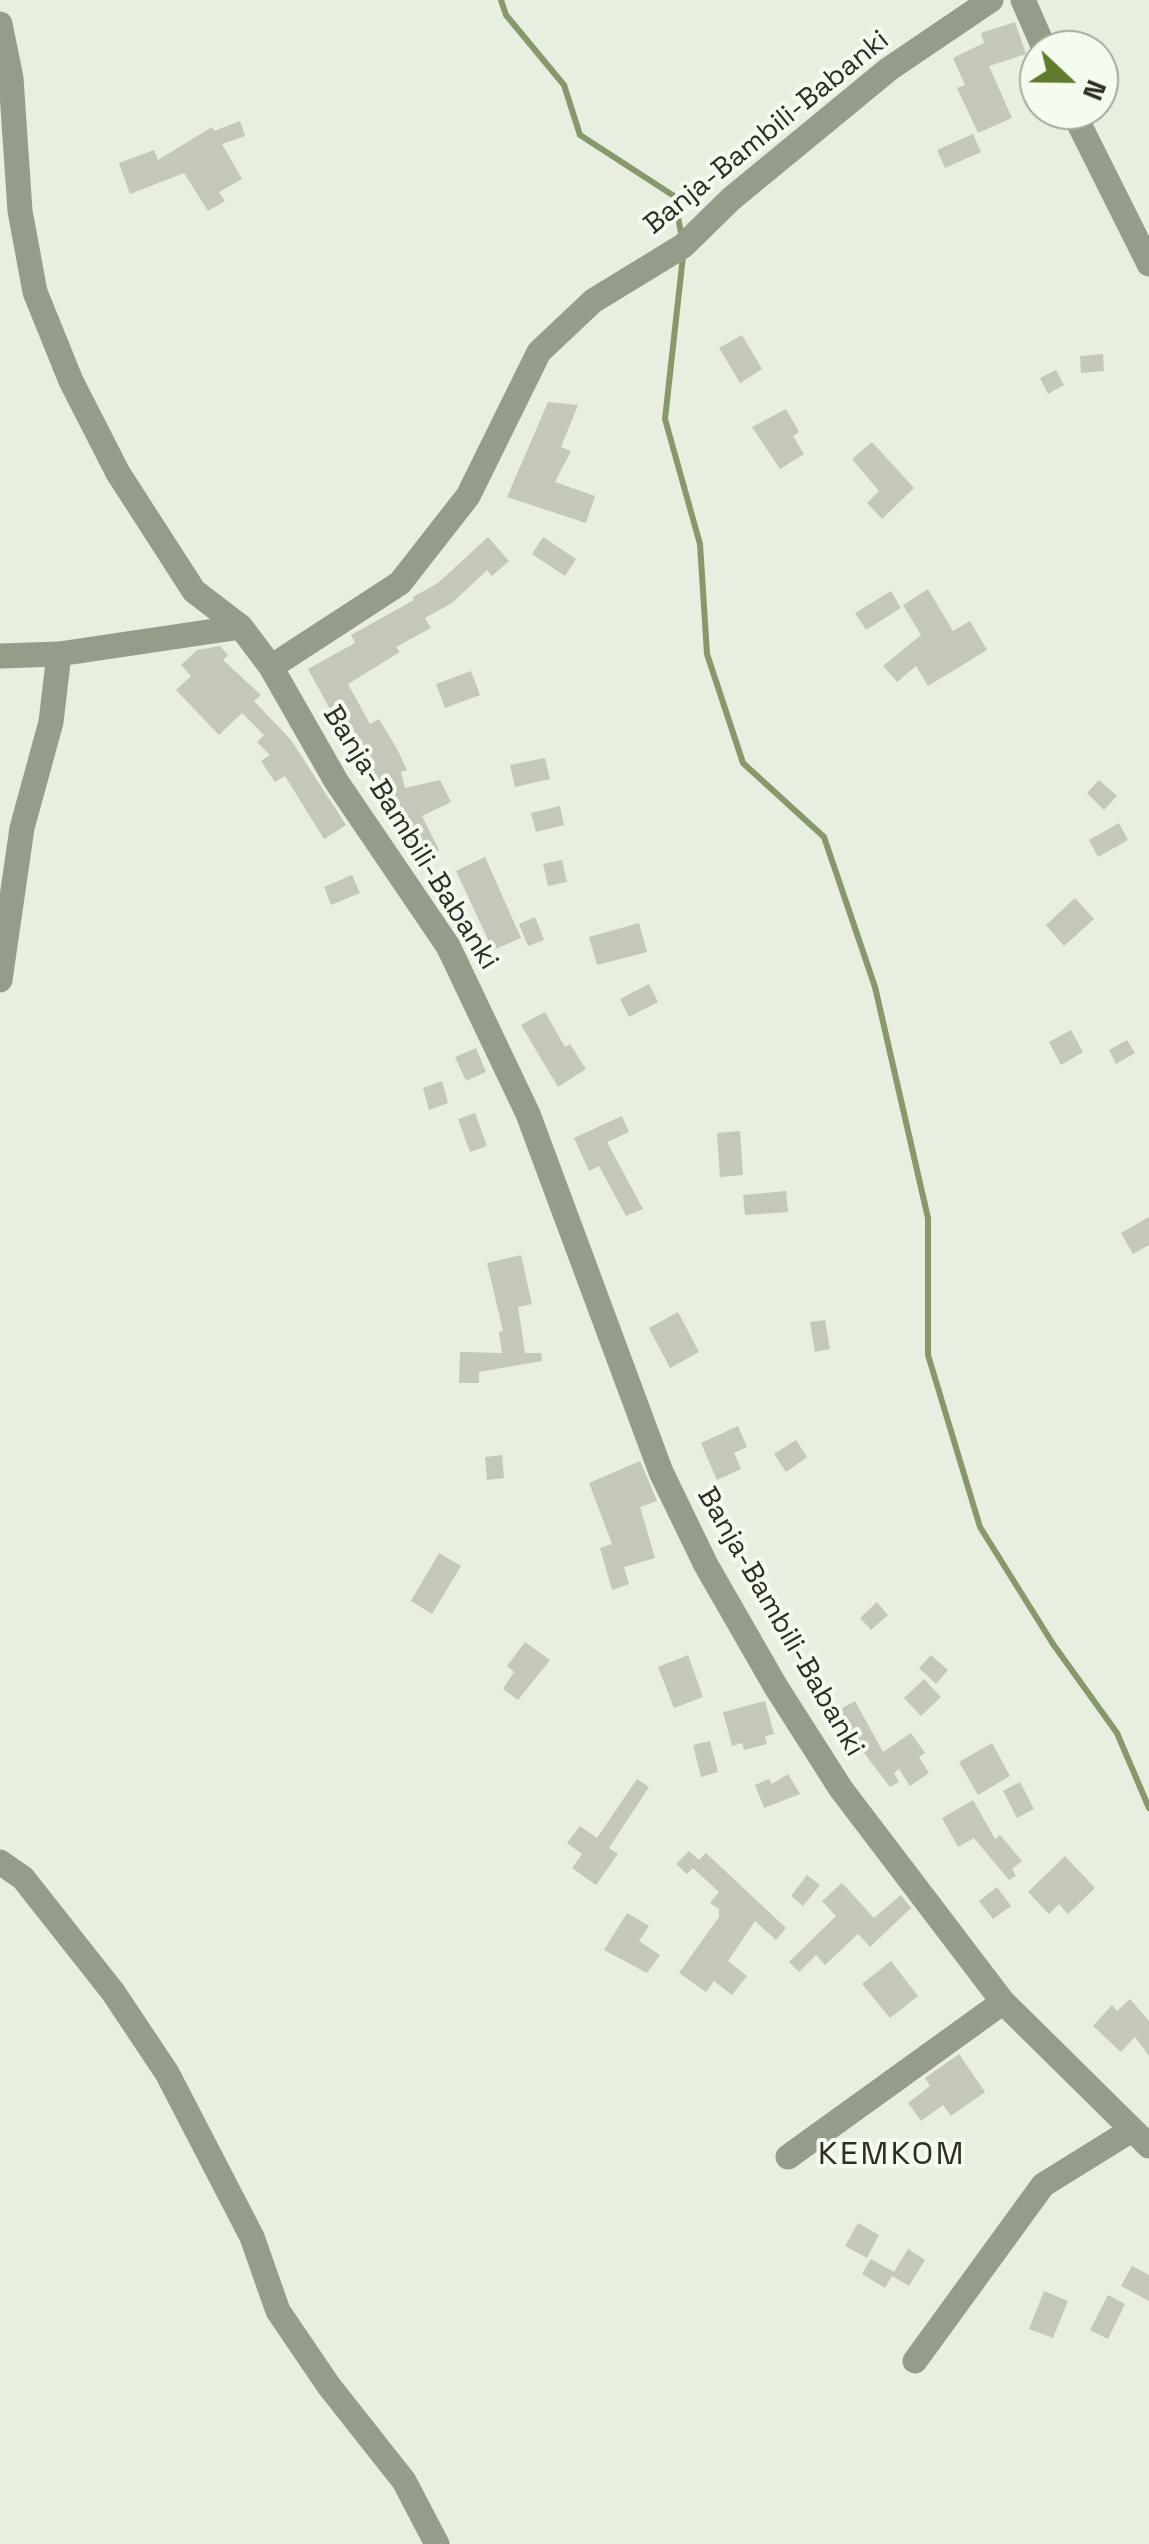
<!DOCTYPE html>
<html>
<head>
<meta charset="utf-8">
<style>
	body { margin:0 }
	#map { position:relative; width:1149px; height:2544px; overflow:hidden; background:#e8eee0; font-family:"Space Grotesk",sans-serif }
	canvas { display:block }
	.north { position:absolute; left:1019px; top:30px; width:100px; height:100px; box-sizing:border-box; background:#f5fbee; border:2px solid #a5a99f; border-radius:50%; rotate:112deg; font-size:28px; font-weight:700; line-height:40px; text-align:center; color:#2c2e29 }
	.north::after { content:''; display:block; margin:auto; width:35px; height:45px; background:#617b2e; clip-path:polygon(50% 0,100% 100%,50% 72%,0 100%) }
</style>
</head>
<body>
<div id="map">
<canvas width="1149" height="2544"></canvas>
<div class="north">N</div>
</div>
<script>
const c = document.querySelector('canvas').getContext('2d');
c.lineJoin = 'round';
function shape(rows) {
  const path = new Path2D();
  for (const r of rows) {
    path.moveTo(r[0], r[1]);
    for (let i = 2; i < r.length; i += 2) path.lineTo(r[i], r[i + 1]);
  }
  return path;
}
function stroke(path, color, width, dash) {
  c.strokeStyle = color;
  c.lineWidth = width;
  c.lineCap = dash ? 'butt' : 'round';
  c.setLineDash(dash || []);
  c.stroke(path);
}
function fill(path, color) {
  c.fillStyle = color;
  c.fill(path, 'evenodd');
}
function drawText(font, color, halo, rows, align = 'center') {
  c.font = font + ' "Space Grotesk",sans-serif';
  c.lineWidth = 8;
  c.setLineDash([]);
  c.textBaseline = 'middle';
  c.strokeStyle = halo;
  c.fillStyle = color;
  for (const [text, x, y, turn = 0] of rows) {
    c.save();
    c.translate(x, y);
    c.rotate((+turn || 0) * Math.PI / 180);
    c.textAlign = isNaN(turn) ? turn : align;
    if (halo) c.strokeText(text, 0, 0);
    c.fillText(text, 0, 0);
    c.restore();
  }
}
stroke(shape([
	[501,0,506,15,564,85,580,135,674,196,682,238],
	[683,256,665,419,700,544,707,654,743,763,824,837,875,987,928,1218,928,1355,980,1527,1053,1644,1117,1733,1149,1808]
]), '#88986d', 6);
fill(shape([
	[1015,22,1026,54,989,66,1012,118,978,133,957,88,965,85,953,58,984,43,981,33],
	[240,121,245,136,222,144,242,179,219,192,225,201,208,211,184,173,130,194,119,163,154,150,158,160,212,127,214,131],
	[973,134,981,152,945,168,937,150],
	[742,335,762,369,740,383,719,348],
	[1103,354,1104,371,1081,373,1080,356],
	[1056,370,1064,385,1048,394,1040,378],
	[548,402,578,405,561,447,571,451,555,482,595,496,586,523,507,497],
	[786,409,799,432,793,436,804,454,780,469,752,427],
	[872,442,914,488,882,519,867,503,879,491,852,459],
	[488,537,509,561,492,576,487,570,452,603,425,618,431,628,396,647,400,652,348,684,370,724,379,719,397,749,407,770,401,772,405,788,440,780,451,802,422,816,439,850,415,862,365,761,360,764,308,669,355,643,351,635,414,600,413,597,438,583],
	[543,537,576,559,565,576,532,554],
	[928,589,953,631,970,621,987,650,928,686,916,666,897,682,883,666,921,635,903,605],
	[891,591,901,608,866,630,855,613],
	[220,646,228,655,223,660,261,695,254,701,291,740,346,825,324,839,285,776,275,782,261,761,270,755,257,742,264,735,242,713,219,735,176,690,191,676,181,665,197,650],
	[471,671,480,695,445,708,436,684],
	[545,758,550,779,515,787,510,765],
	[1099,780,1117,796,1104,810,1087,793],
	[560,806,564,825,536,832,531,813],
	[1119,823,1128,840,1098,857,1089,840],
	[485,857,521,938,493,950,456,871],
	[562,860,567,882,548,886,543,864],
	[352,875,360,893,331,905,324,887],
	[1075,898,1094,919,1064,946,1046,925],
	[535,917,544,940,528,946,519,924],
	[639,923,647,952,597,965,589,937],
	[649,984,658,1002,629,1017,620,999],
	[545,1012,565,1047,570,1044,586,1069,558,1087,521,1025],
	[1071,1030,1083,1052,1061,1065,1049,1042],
	[1127,1040,1135,1053,1116,1064,1109,1050],
	[476,1048,486,1072,466,1081,455,1057],
	[442,1081,448,1103,429,1110,423,1088],
	[475,1113,487,1146,470,1152,458,1119],
	[622,1116,629,1132,607,1142,643,1209,626,1216,599,1166,589,1171,574,1138],
	[740,1131,743,1175,720,1177,717,1133],
	[786,1191,788,1212,745,1215,743,1195],
	[1149,1217,1149,1245,1133,1254,1121,1233],
	[521,1255,532,1304,518,1307,525,1353,541,1353,542,1361,479,1372,479,1383,459,1383,460,1352,502,1353,499,1332,503,1331,487,1263],
	[678,1312,699,1352,670,1368,649,1328],
	[825,1320,830,1349,815,1352,810,1322],
	[738,1426,747,1447,734,1453,741,1469,717,1480,701,1443],
	[796,1440,807,1457,786,1472,774,1454],
	[502,1455,504,1478,487,1480,485,1457],
	[640,1461,657,1501,640,1507,655,1558,624,1567,629,1584,612,1590,600,1548,612,1544,589,1483],
	[439,1553,461,1566,432,1614,411,1601],
	[877,1602,888,1615,871,1630,860,1618],
	[525,1642,550,1660,518,1700,503,1689,514,1672,507,1666],
	[688,1655,703,1697,674,1708,658,1667],
	[931,1655,948,1670,936,1684,919,1668],
	[924,1679,941,1697,921,1716,904,1698],
	[765,1701,774,1734,765,1736,767,1744,744,1750,742,1743,732,1746,723,1712],
	[855,1701,883,1752,911,1733,925,1753,919,1757,929,1773,910,1786,899,1769,894,1773,899,1782,890,1787,858,1745,839,1710],
	[710,1741,718,1772,701,1777,693,1745],
	[992,1743,1010,1776,978,1795,959,1762],
	[788,1774,800,1794,764,1808,755,1785,769,1779,772,1784],
	[637,1779,649,1787,609,1848,618,1854,596,1885,572,1868,582,1854,567,1843,580,1826,597,1838],
	[1020,1782,1034,1809,1017,1818,1003,1791],
	[973,1800,995,1839,1000,1835,1022,1861,1012,1869,1016,1876,1009,1880,974,1838,958,1847,942,1818],
	[689,1851,699,1860,706,1853,786,1928,776,1940,755,1921,728,1961,747,1976,732,1995,714,1981,706,1992,679,1973,719,1917,719,1909,710,1903,719,1892,693,1868,687,1874,676,1864],
	[1065,1856,1095,1888,1068,1914,1059,1904,1049,1914,1028,1892],
	[807,1875,820,1885,803,1906,791,1896],
	[842,1883,874,1918,901,1895,911,1908,870,1947,858,1934,825,1965,816,1955,799,1972,789,1962,836,1916,822,1901],
	[997,1887,1011,1906,993,1919,979,1901],
	[627,1913,649,1926,639,1941,660,1955,647,1973,604,1950],
	[891,1961,918,1996,890,2018,862,1984],
	[1130,1999,1149,2021,1149,2056,1135,2037,1121,2052,1093,2026,1112,2005,1117,2011],
	[959,2054,985,2092,951,2116,943,2105,921,2121,908,2103,930,2086,925,2078],
	[858,2223,879,2235,867,2258,845,2246],
	[908,2249,925,2260,909,2286,892,2276,885,2288,862,2274,871,2259,894,2272],
	[1132,2266,1149,2275,1149,2301,1121,2286],
	[1044,2291,1068,2301,1053,2338,1029,2329],
	[1108,2295,1125,2304,1108,2339,1090,2330]
]), '#c3c8bb');
stroke(shape([
	[991,0,889,69,731,199,683,246,593,301,539,352,468,496,400,583,271,667,336,781,448,946,528,1114,661,1472,706,1565,776,1687,841,1789,1003,2002,1149,2146],
	[1023,0,1045,50],
	[0,24,11,78,20,211,35,292,71,381,118,473,194,591,241,627,271,667],
	[1072,110,1149,264],
	[0,656,59,654,241,627],
	[0,980,22,828,51,722,59,654],
	[0,1862,23,1878,113,1992,167,2073,252,2237,278,2311,329,2386,404,2481,437,2544],
	[788,2157,1003,2002],
	[915,2361,1043,2185,1130,2131]
]), '#959d8a', 25);
drawText('28px', '#2c2e29', '#f5fbee', [
	["Banja-Bambili-Babanki",767,133,-39],
	["Banja-Bambili-Babanki",410,838,58],
	["Banja-Bambili-Babanki",780,1622,60]
]);
c.letterSpacing = '2.5px';
drawText('32px', '#2c2e29', '#f5fbee', [
	["KEMKOM",892,2155]
]);
c.letterSpacing = '0px';
</script>
</body>
</html>
